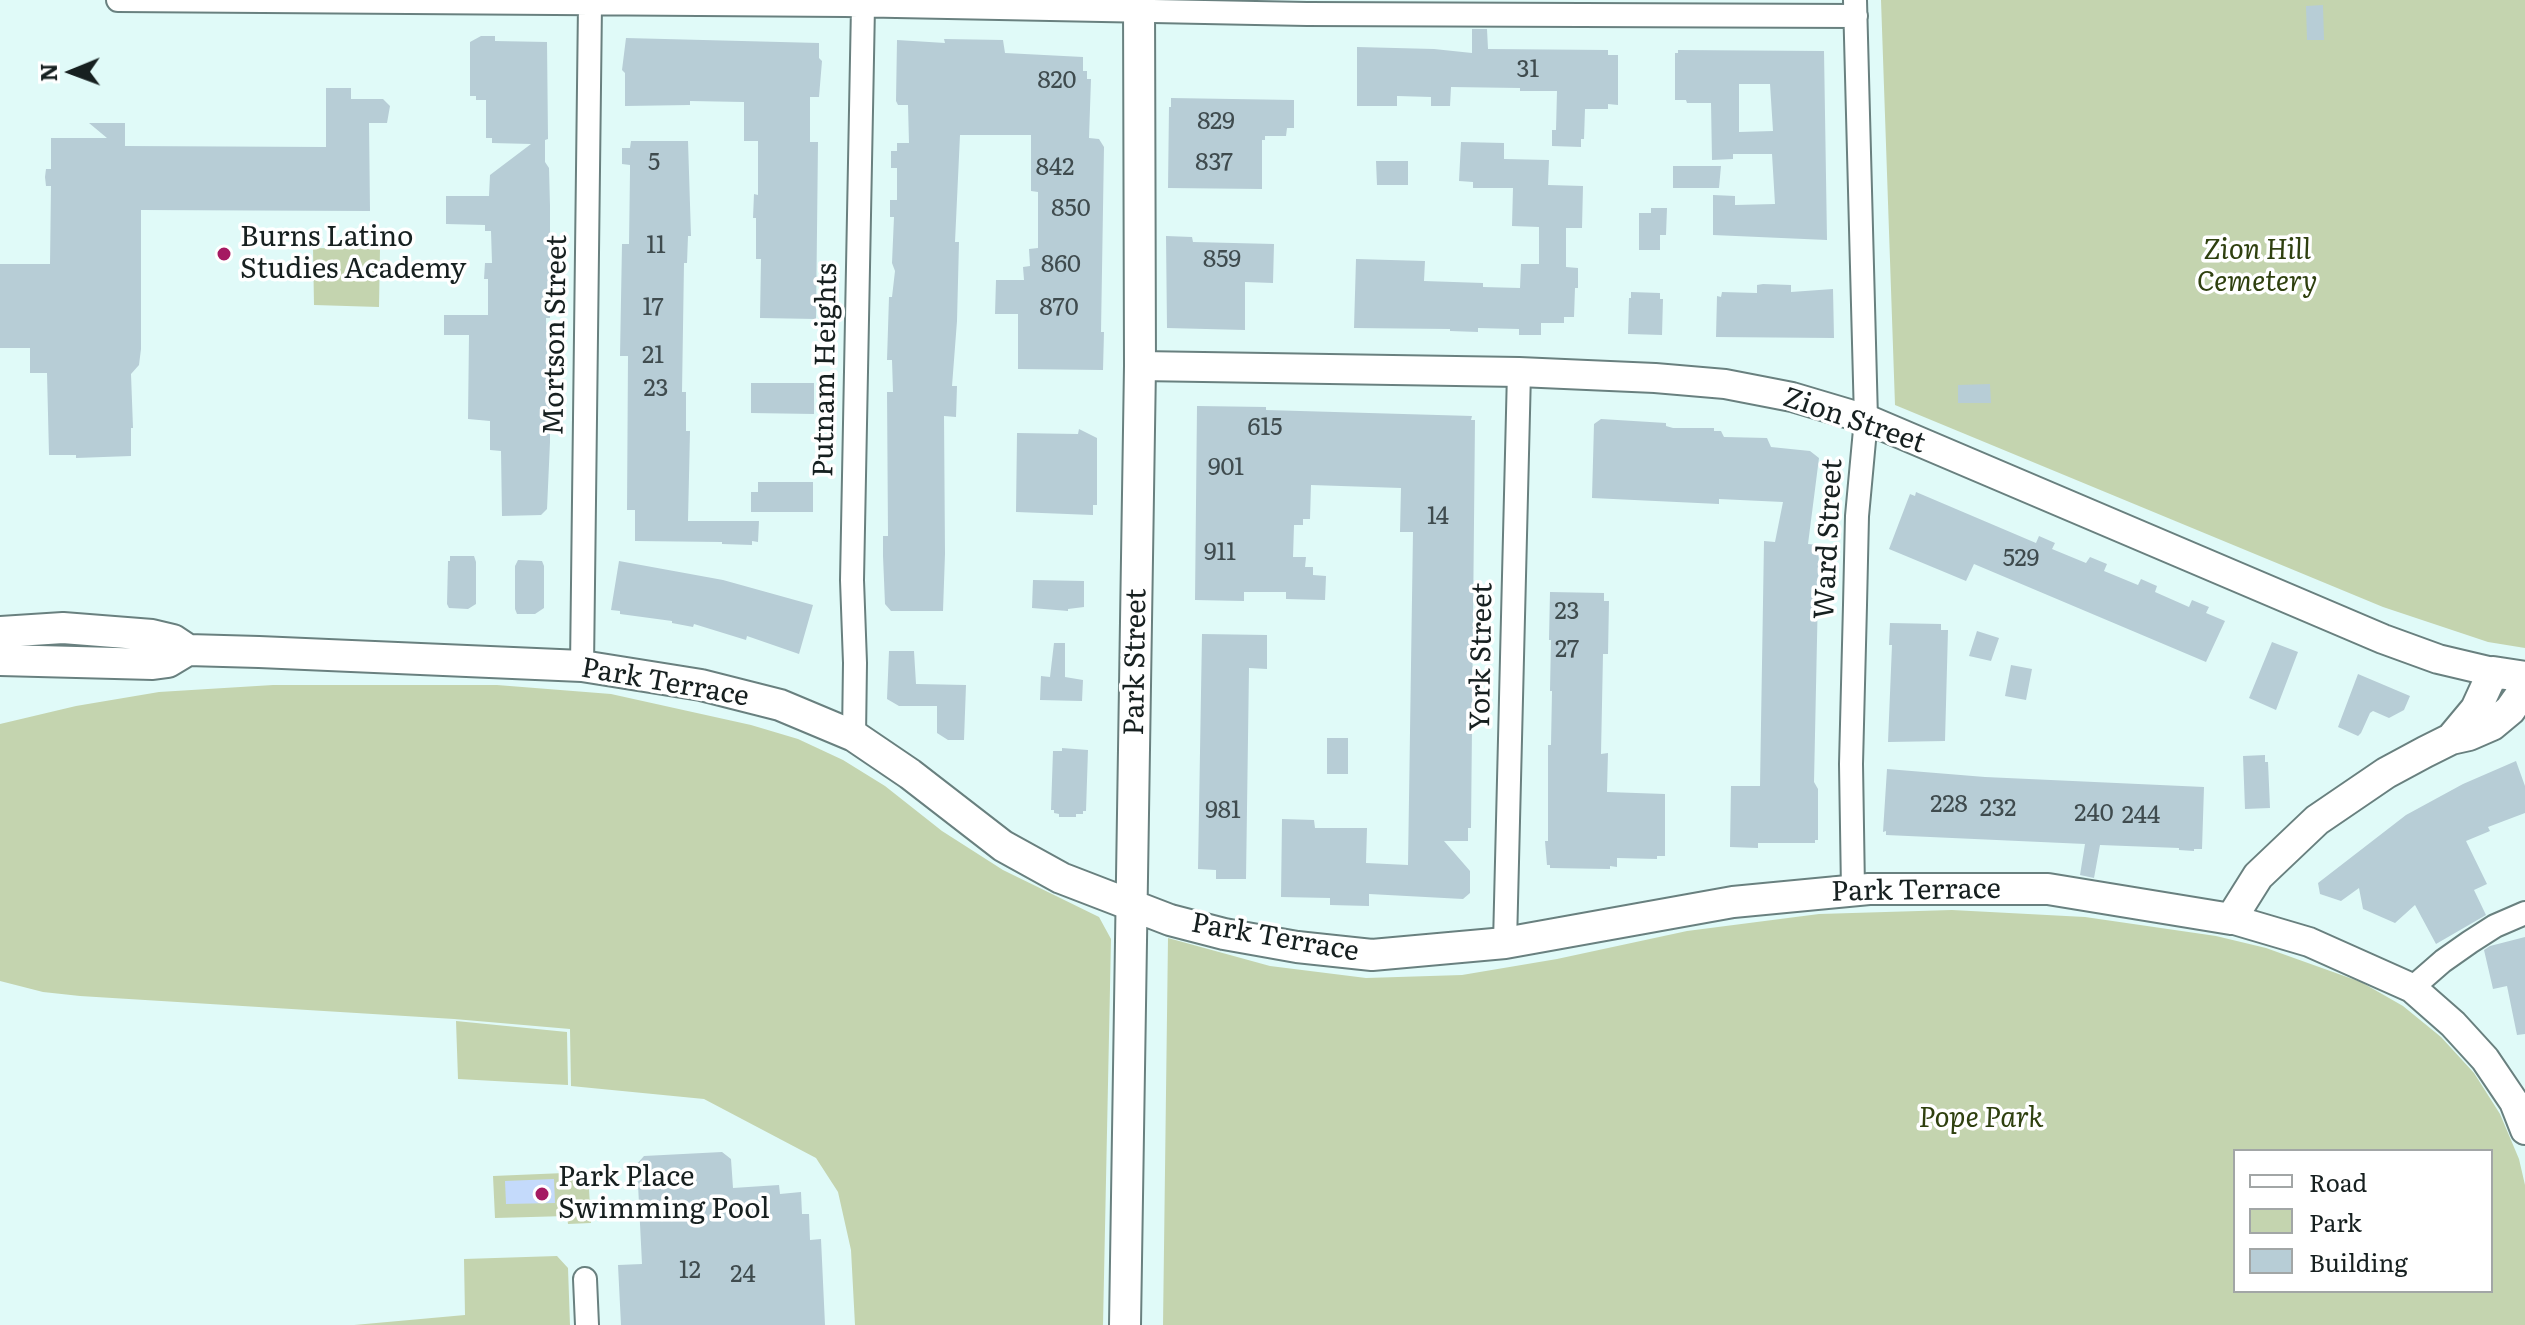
<!DOCTYPE html>
<html>
<head>
<meta charset="utf-8">
<style>
	body { margin:0 }
	#map { position:relative; width:2525px; height:1325px; overflow:hidden; background:#e0faf8; font-family:Literata,serif }
	canvas { display:block }
	.legend { position:absolute; left:2233px; top:1149px; width:260px; height:144px; box-sizing:border-box; background:#fff; border:2px solid #a2a6a6; margin:0; padding:10px 14px; list-style:none; font-size:24px; color:#172020 }
	.legend li { display:flex; align-items:center; gap:16px; height:40px }
	.legend b { width:40px; border:2px solid #a2a6a6 }
	.north { position:absolute; left:32px; top:32px; width:80px; height:80px; -webkit-text-stroke:6px #fff; paint-order:stroke; rotate:269deg; font-size:22px; font-weight:700; line-height:32px; text-align:center; color:#172020 }
	.north::after { content:''; display:block; margin:auto; width:28px; height:36px; background:#172020; clip-path:polygon(50% 0,100% 100%,50% 72%,0 100%) }
</style>
</head>
<body>
<div id="map">
<canvas width="2525" height="1325"></canvas>
<ul class="legend">
<li><b style="height:10px;background:#fff"></b>Road</li>
<li><b style="height:22px;background:#c4d4af"></b>Park</li>
<li><b style="height:22px;background:#b7cdd6"></b>Building</li>
</ul>
<div class="north">N</div>
</div>
<script>
const c = document.querySelector('canvas').getContext('2d');
c.lineJoin = 'round';
function fill(path, color) {
  c.fillStyle = color;
  c.fill(path, 'evenodd');
}
function shape(rows) {
  const path = new Path2D();
  for (const r of rows) {
    path.moveTo(r[0], r[1]);
    for (let i = 2; i < r.length; i += 2) path.lineTo(r[i], r[i + 1]);
  }
  return path;
}
function stroke(path, color, width, dash) {
  c.strokeStyle = color;
  c.lineWidth = width;
  c.lineCap = dash ? 'butt' : 'round';
  c.setLineDash(dash || []);
  c.stroke(path);
}
function drawText(font, color, halo, rows, align = 'center') {
  c.font = font + ' Literata,serif';
  c.lineWidth = 7;
  c.setLineDash([]);
  c.textBaseline = 'middle';
  c.strokeStyle = halo;
  c.fillStyle = color;
  for (const [text, x, y, turn = 0] of rows) {
    c.save();
    c.translate(x, y);
    c.rotate((+turn || 0) * Math.PI / 180);
    c.textAlign = isNaN(turn) ? turn : align;
    if (halo) c.strokeText(text, 0, 0);
    c.fillText(text, 0, 0);
    c.restore();
  }
}
fill(shape([
	[1881,0,2525,0,2525,648,2488,642,2383,607,1895,405],
	[313,248,380,249,379,307,314,305],
	[273,685,497,685,611,694,751,725,798,739,843,760,885,786,942,831,1003,870,1099,917,1111,939,1103,1325,855,1325,851,1250,838,1192,816,1158,704,1099,571,1086,570,1029,454,1019,80,996,43,992,0,981,0,724,76,706,159,692],
	[1952,910,2085,917,2216,936,2266,948,2361,982,2403,1006,2441,1037,2474,1073,2500,1114,2519,1159,2525,1185,2525,1325,1163,1325,1168,938,1270,966,1366,978,1462,975,1557,959,1687,931,1819,914],
	[2235,1151,2491,1151,2491,1291,2235,1291],
	[456,1021,567,1032,568,1085,458,1079],
	[588,1172,591,1223,568,1224,567,1216,495,1218,493,1176],
	[557,1256,568,1268,570,1325,354,1325,465,1315,464,1259]
]), '#c4d4af');
fill(shape([
	[554,1179,555,1203,506,1204,505,1181]
]), '#c4dafb');
fill(shape([
	[2323,5,2324,40,2307,40,2306,6],
	[1472,29,1487,29,1488,49,1608,50,1608,55,1618,55,1618,105,1608,104,1608,109,1585,109,1584,139,1581,139,1581,147,1552,146,1552,130,1556,130,1557,91,1520,91,1520,88,1451,87,1450,106,1431,106,1431,97,1397,96,1397,106,1357,106,1357,47,1434,49,1472,53],
	[481,36,495,36,495,41,547,42,548,139,545,140,545,162,549,168,550,206,550,318,546,318,547,355,550,355,550,442,547,509,541,515,502,516,501,451,490,450,490,421,468,419,469,335,444,335,444,315,488,315,488,279,484,279,485,263,492,263,491,231,485,231,485,225,446,224,446,196,489,196,490,175,531,144,492,143,492,138,486,138,486,100,476,100,476,96,470,96,470,42],
	[626,38,819,43,819,58,822,61,819,97,810,97,810,142,818,142,816,319,760,318,761,259,756,259,756,218,753,218,754,194,758,195,758,141,744,141,744,102,690,101,690,105,625,106,625,73,622,70],
	[944,39,1003,40,1005,53,1083,57,1083,71,1087,71,1087,79,1091,79,1089,138,1099,139,1104,147,1101,332,1104,332,1103,370,1018,369,1018,314,995,314,996,280,1024,280,1023,267,1030,266,1029,249,1038,248,1038,192,1031,191,1031,135,960,135,955,242,959,242,957,321,952,386,957,386,956,417,944,416,945,554,943,611,891,611,885,604,883,556,883,536,888,536,887,392,893,392,892,360,887,360,889,297,892,297,895,271,892,263,894,217,890,217,890,200,897,200,897,168,891,168,891,151,897,151,897,143,909,143,908,105,898,105,896,101,897,40,945,43],
	[1678,50,1824,51,1827,240,1713,235,1713,195,1735,196,1735,205,1775,204,1772,154,1733,154,1733,159,1712,160,1711,103,1687,103,1686,100,1675,100,1675,53,1678,53],
	[1739,84,1770,84,1773,131,1739,132],
	[326,88,351,88,351,99,383,99,390,106,387,123,369,123,370,211,141,210,141,349,139,365,131,374,133,428,131,428,131,456,76,458,76,455,49,455,47,373,30,373,30,348,0,348,0,264,50,264,51,186,46,186,45,177,46,169,51,169,51,138,107,138,89,123,125,123,125,146,326,147],
	[1171,98,1294,100,1294,128,1287,128,1286,136,1265,136,1265,140,1262,140,1262,189,1168,188,1169,107,1171,107],
	[631,141,688,141,691,236,688,236,687,263,684,263,682,392,686,392,686,431,690,431,688,521,759,521,758,542,752,541,752,545,722,544,722,542,635,541,635,510,627,510,628,356,620,356,622,244,629,244,630,171,630,165,622,164,622,148,630,148],
	[1461,142,1504,143,1504,159,1549,160,1548,185,1583,186,1582,228,1566,228,1566,267,1578,268,1578,288,1575,288,1574,317,1564,317,1564,323,1541,323,1541,335,1519,335,1519,329,1478,328,1478,332,1450,331,1450,329,1354,328,1356,259,1425,261,1424,281,1483,283,1483,287,1520,288,1521,264,1539,264,1539,227,1512,226,1513,188,1473,188,1473,182,1459,181],
	[1376,161,1408,161,1408,185,1377,185],
	[1673,166,1721,166,1719,188,1673,188],
	[1651,208,1667,208,1666,235,1660,235,1660,250,1639,250,1639,213,1651,213],
	[1166,236,1192,237,1193,242,1274,244,1273,283,1245,282,1245,330,1167,328],
	[1763,284,1791,285,1791,292,1833,289,1834,338,1716,337,1717,296,1721,297,1722,292,1757,293,1757,285],
	[1631,292,1660,293,1660,299,1663,299,1662,335,1628,334,1629,298,1631,298],
	[751,383,814,383,814,414,751,413],
	[1990,384,1991,403,1958,403,1958,385],
	[1197,406,1266,407,1266,410,1472,416,1471,420,1475,420,1471,828,1468,828,1468,841,1444,841,1470,871,1470,893,1463,899,1369,894,1369,906,1330,905,1330,898,1281,897,1282,819,1314,820,1315,828,1367,828,1366,863,1408,865,1413,532,1400,532,1401,488,1311,485,1310,519,1303,519,1303,525,1294,525,1293,557,1306,557,1305,567,1313,567,1313,575,1326,576,1325,600,1286,599,1286,592,1244,592,1244,601,1195,600],
	[1601,419,1666,423,1666,426,1673,428,1714,428,1714,431,1721,431,1724,437,1767,438,1771,447,1810,451,1819,458,1808,544,1819,545,1814,782,1818,789,1818,840,1815,840,1815,843,1758,843,1758,848,1730,847,1731,786,1760,786,1764,541,1775,542,1783,502,1719,499,1719,504,1592,498,1594,424],
	[1079,429,1097,438,1097,505,1093,505,1093,515,1016,512,1017,433,1078,434],
	[758,482,813,482,813,512,751,512,751,492,758,492],
	[1916,492,2036,543,2039,536,2055,543,2052,549,2086,563,2090,557,2107,564,2104,571,2138,585,2141,579,2157,586,2155,592,2189,607,2192,600,2209,607,2206,613,2225,621,2206,662,1974,564,1966,581,1889,549,1910,494,1915,496],
	[450,556,474,556,476,562,476,604,468,609,449,608,447,604,448,561,450,561],
	[518,560,542,561,544,566,544,608,535,614,517,614,515,609,515,566],
	[619,561,723,580,813,605,799,654,747,636,746,640,694,624,693,627,672,623,672,621,620,614,620,611,611,610],
	[1033,580,1084,581,1084,607,1068,609,1068,611,1032,608],
	[1550,592,1604,593,1604,601,1609,601,1608,654,1603,654,1601,754,1608,753,1607,792,1665,794,1665,856,1657,856,1657,859,1617,858,1617,867,1610,866,1610,869,1550,868,1550,865,1547,865,1545,841,1548,841,1548,745,1551,745,1552,691,1550,691,1551,640,1549,640],
	[1890,623,1941,624,1941,630,1948,630,1945,741,1888,742,1892,645,1889,645],
	[1977,631,1999,638,1991,661,1969,656],
	[1202,634,1267,635,1267,669,1249,668,1246,879,1216,879,1216,870,1198,869],
	[2272,642,2298,652,2276,710,2249,698],
	[1054,643,1065,643,1065,677,1083,680,1082,701,1040,700,1041,676,1050,677],
	[889,651,914,651,916,684,966,685,964,740,948,740,937,733,937,706,899,706,887,699],
	[2011,665,2032,669,2026,700,2005,696],
	[2358,674,2410,696,2404,710,2389,718,2373,711,2370,713,2361,733,2358,736,2338,727],
	[1327,738,1348,738,1348,774,1327,774],
	[1062,748,1088,750,1086,811,1083,811,1083,814,1076,814,1076,817,1059,817,1059,814,1054,813,1054,810,1051,810,1053,751,1062,751],
	[2265,755,2265,762,2268,762,2270,808,2245,809,2243,756],
	[2516,761,2525,786,2525,813,2488,827,2490,831,2466,841,2487,884,2474,890,2486,915,2436,944,2415,905,2395,923,2363,909,2359,888,2341,901,2320,894,2318,883,2406,815,2463,784],
	[1887,769,1985,777,2204,787,2202,849,2194,849,2194,851,2179,850,2179,848,2100,845,2094,878,2080,875,2085,844,1886,835,1886,831,1883,832],
	[2525,937,2525,1034,2517,1035,2507,986,2493,989,2484,950,2490,946],
	[722,1152,731,1159,733,1188,779,1185,780,1194,801,1192,802,1214,809,1214,810,1240,821,1239,825,1325,621,1325,618,1265,642,1264,637,1164,644,1156]
]), '#b7cdd6');
const minor = shape([
	[118,0,845,5,1307,14,1856,16],
	[582,666,590,4],
	[854,736,855,663,852,580,863,6],
	[1853,890,1851,764,1855,605,1857,516,1866,419,1855,0],
	[1505,943,1519,372],
	[2412,988,2443,961,2470,942,2495,926,2525,913],
	[585,1279,587,1325]
]);
const tertiary = shape([
	[1140,366,1519,372,1655,378,1725,384,1792,397,1866,419,2383,639,2438,659,2493,672],
	[2231,919,2309,942,2412,988,2453,1024,2485,1059,2514,1102,2525,1130]
]);
const secondary = shape([
	[0,632,63,628,152,635,173,640,188,650],
	[0,660,153,664,168,662,188,650,259,652,582,666,701,685,780,705,854,736,910,774,1003,846,1061,878,1170,920,1224,934,1297,947,1372,955,1505,943,1733,902,1869,889,2048,889,2231,919,2258,876,2317,820,2386,773,2425,752,2451,739,2469,735,2492,725,2510,710,2525,689],
	[2451,739,2476,709,2493,672,2525,677],
	[1125,1325,1140,366,1139,0]
]);
stroke(minor, '#69807f', 26);
stroke(tertiary, '#69807f', 32);
stroke(secondary, '#69807f', 34);
stroke(minor, '#fff', 22);
stroke(tertiary, '#fff', 28);
stroke(secondary, '#fff', 30);
for (const [x, y, r, color] of [
	[224,254,8,"#a51a62"],
	[542,1194,8,"#a51a62"]
]) {
  const dot = new Path2D();
  dot.arc(x, y, r, 0, 2 * Math.PI);
  c.fillStyle = color;
  c.fill(dot);
  stroke(dot, '#fff', 3);
}
drawText('24px', '#3f4b4e', null, [
	["31",1528,70],
	["820",1057,81],
	["829",1216,122],
	["5",654,163],
	["837",1214,163],
	["842",1055,168],
	["850",1071,209],
	["11",656,246],
	["859",1222,260],
	["860",1061,265],
	["17",653,308],
	["870",1059,308],
	["21",653,356],
	["23",656,389],
	["615",1265,428],
	["901",1226,468],
	["14",1438,517],
	["911",1220,553],
	["529",2021,559],
	["23",1567,612],
	["27",1567,650],
	["228",1949,805],
	["232",1998,809],
	["981",1223,811],
	["240",2094,814],
	["244",2141,816],
	["12",690,1271],
	["24",743,1275]
]);
drawText('28px', '#172020', '#fff', [
	["Burns Latino",240,238],
	["Studies Academy",240,270],
	["Park Place",558,1178],
	["Swimming Pool",558,1210]
], 'left');
drawText('italic 28px', '#2f400f', '#fff', [
	["Zion Hill",2257,251],
	["Cemetery",2257,283],
	["Pope Park",1981,1119]
]);
drawText('28px', '#172020', '#fff', [
	["Mortson Street",556,335,-89],
	["Putnam Heights",826,370,-89],
	["Zion Street",1854,421,19],
	["Ward Street",1829,539,-87],
	["York Street",1482,657,-89],
	["Park Street",1136,662,-89],
	["Park Terrace",665,683,10],
	["Park Terrace",1916,891,-1],
	["Park Terrace",1275,938,10]
]);
</script>
</body>
</html>
